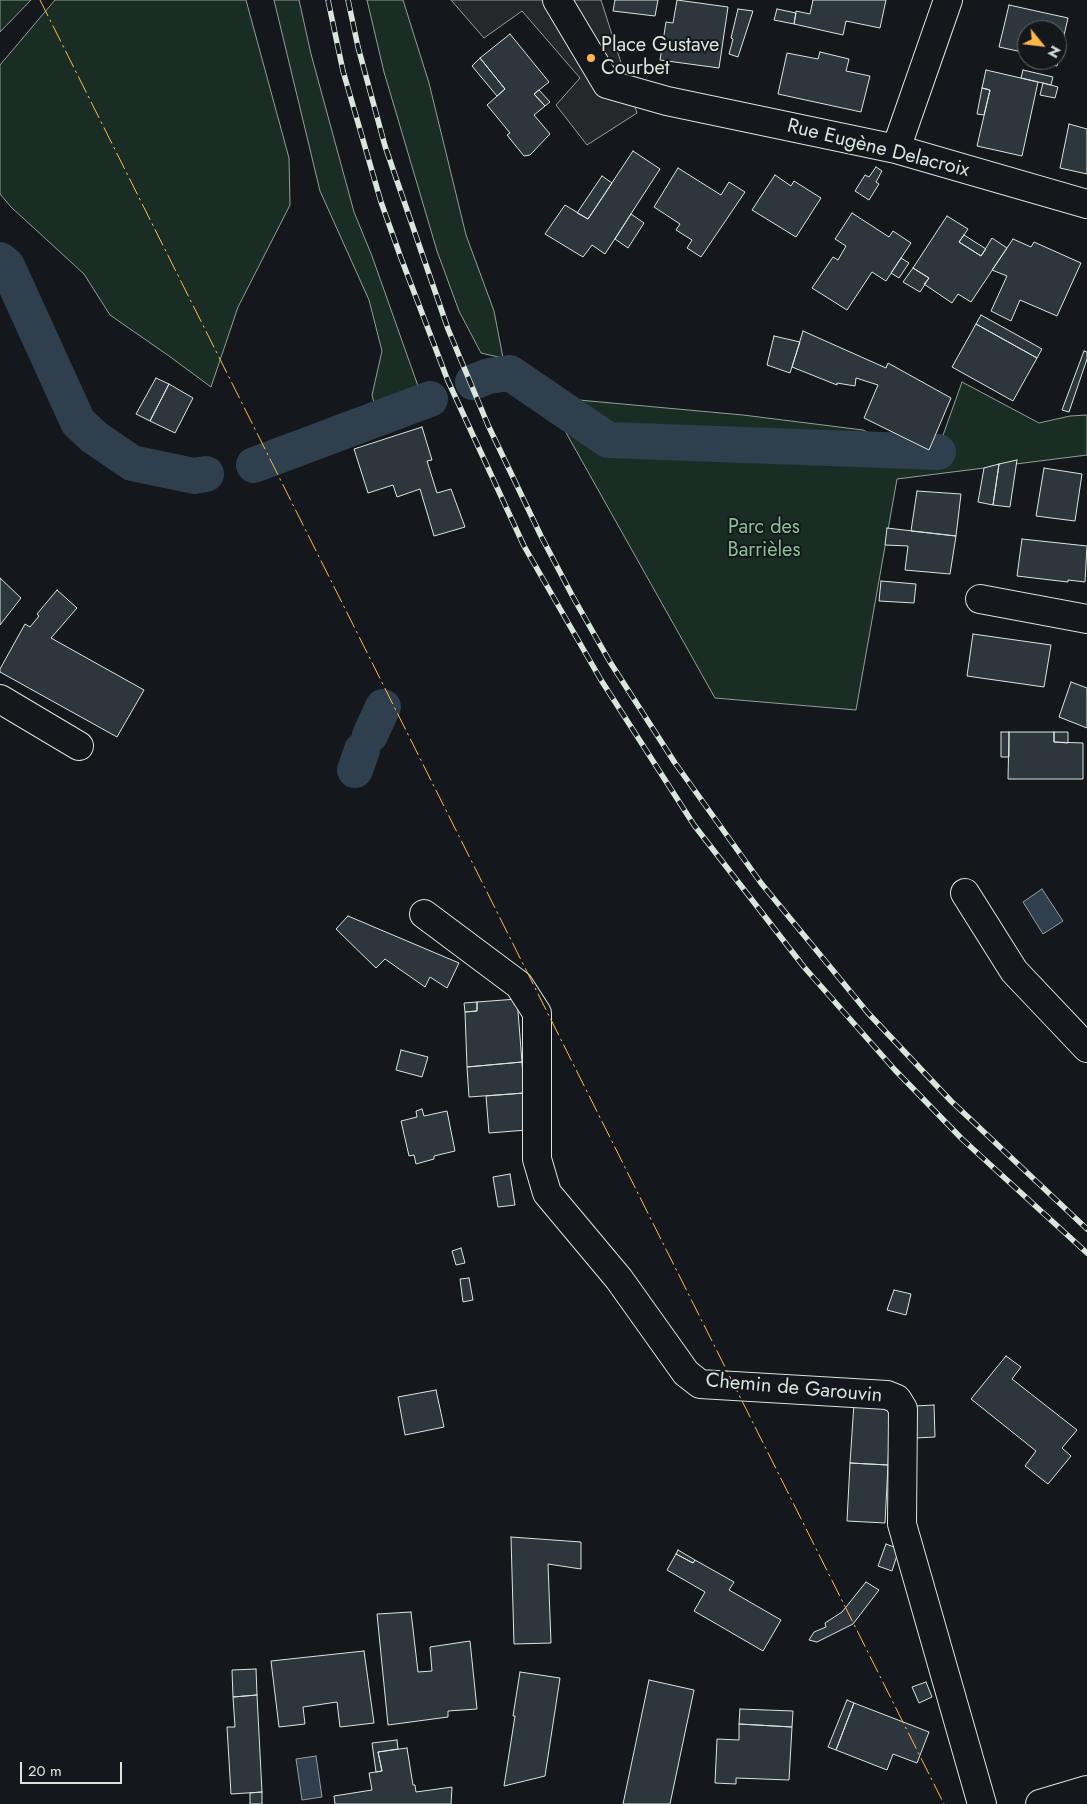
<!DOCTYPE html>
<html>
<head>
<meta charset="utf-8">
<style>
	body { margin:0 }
	#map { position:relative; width:1087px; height:1804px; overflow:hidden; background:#14181c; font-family:Jost,sans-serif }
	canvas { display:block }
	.north { position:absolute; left:1017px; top:20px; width:50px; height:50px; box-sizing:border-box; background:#14181c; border:1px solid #626a69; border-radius:50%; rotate:119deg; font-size:14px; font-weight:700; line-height:20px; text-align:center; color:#d8e6dc }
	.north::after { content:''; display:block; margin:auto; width:18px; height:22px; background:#ffb74d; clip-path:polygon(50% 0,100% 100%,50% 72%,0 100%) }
	.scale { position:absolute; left:20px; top:1762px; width:102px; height:22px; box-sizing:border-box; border:2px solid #d8e6dc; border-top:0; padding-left:6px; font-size:15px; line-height:18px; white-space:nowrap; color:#d8e6dc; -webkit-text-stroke:4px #14181c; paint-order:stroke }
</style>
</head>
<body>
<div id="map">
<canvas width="1087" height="1804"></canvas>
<div class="north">N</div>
<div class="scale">20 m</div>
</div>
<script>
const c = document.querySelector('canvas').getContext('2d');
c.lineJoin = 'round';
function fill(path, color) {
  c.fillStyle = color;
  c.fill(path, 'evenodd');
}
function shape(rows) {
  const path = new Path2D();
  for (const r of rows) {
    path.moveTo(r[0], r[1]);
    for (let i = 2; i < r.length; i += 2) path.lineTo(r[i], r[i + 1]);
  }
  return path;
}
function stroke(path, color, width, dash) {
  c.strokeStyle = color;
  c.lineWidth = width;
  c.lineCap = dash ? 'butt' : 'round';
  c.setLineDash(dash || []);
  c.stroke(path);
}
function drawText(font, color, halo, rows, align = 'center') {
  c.font = font + ' Jost,sans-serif';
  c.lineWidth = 4;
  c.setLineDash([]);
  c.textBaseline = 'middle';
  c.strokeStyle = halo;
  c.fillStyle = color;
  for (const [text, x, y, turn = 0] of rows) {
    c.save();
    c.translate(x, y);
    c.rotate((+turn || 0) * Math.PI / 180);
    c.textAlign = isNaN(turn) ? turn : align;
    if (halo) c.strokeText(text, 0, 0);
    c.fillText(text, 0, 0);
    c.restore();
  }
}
const green = shape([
	[0,0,31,0,0,32,0,0],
	[55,0,246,0,289,158,290,205,238,307,211,387,169,356,110,315,84,274,11,207,0,194,0,65,55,0],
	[274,0,299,0,311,54,354,212,372,256,418,386,375,407,372,395,382,351,369,300,320,191,274,0],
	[367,0,403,0,429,83,466,235,494,311,503,358,481,353,459,311,437,251,384,72,367,0],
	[962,382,1039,423,1070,416,1087,415,1087,455,897,479,856,710,715,698,546,397,743,415,863,430,932,466,962,382]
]);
fill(green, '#1a2d24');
stroke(green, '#939e99', 1);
const parking = shape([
	[451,0,601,0,637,113,587,145,556,105,580,78,522,11,484,38,451,0]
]);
fill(parking, '#24282b');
stroke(parking, '#939e99', 1);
const water = shape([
	[1042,889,1063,921,1043,934,1023,902,1042,889],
	[316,1756,322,1797,302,1800,296,1759,316,1756]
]);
fill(water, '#2f3f4d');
stroke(water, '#939e99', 1);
stroke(shape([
	[0,260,7,266,78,422,94,437,132,463,194,476,206,474],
	[473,382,489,376,510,373,608,440,938,452],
	[254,465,430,399],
	[370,735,383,707],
	[355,770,362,750]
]), '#2f3f4d', 36);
const building = shape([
	[615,0,658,0,655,16,613,11,615,0],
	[677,0,728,7,719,68,660,60,666,22,673,23,677,0],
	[813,0,886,0,880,28,846,21,843,35,794,24,796,11,810,14,813,0],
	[1009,5,1068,18,1057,66,1031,60,1057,60,1057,30,1027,30,1027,53,999,47,1009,5],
	[738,9,753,11,738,57,729,54,733,39,731,38,738,9],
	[777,9,796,13,794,24,774,20,777,9],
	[510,34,549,82,534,94,545,106,534,115,550,134,530,155,524,156,507,135,510,133,487,105,505,89,480,58,510,34],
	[820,52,849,59,846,71,870,76,861,112,778,94,787,53,818,59,820,52],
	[480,58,505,89,497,96,472,66,480,58],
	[986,70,1038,82,1022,156,977,146,990,90,982,88,986,70],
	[1023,70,1053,77,1051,85,1021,78,1023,70],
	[1043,83,1058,87,1055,98,1040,95,1043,83],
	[982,88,990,90,984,115,977,114,982,88],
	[539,90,550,102,545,106,534,94,539,90],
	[1069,124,1087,129,1087,174,1060,168,1069,124],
	[633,151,660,169,605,254,592,245,583,257,545,234,565,205,588,219,633,151],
	[876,167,882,171,876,182,879,184,869,200,855,191,865,175,869,177,876,167],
	[678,168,721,195,729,182,745,192,701,257,687,248,692,240,676,230,680,224,654,207,678,168],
	[775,175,791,186,794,181,821,198,796,237,752,210,775,175],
	[602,176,612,183,588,219,577,213,602,176],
	[852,213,889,237,893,231,911,243,886,281,872,272,847,310,812,288,833,257,838,260,846,246,835,239,852,213],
	[631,214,644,223,628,248,615,239,631,214],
	[947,216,968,229,959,242,981,256,992,238,1007,248,971,302,958,294,952,303,924,284,929,278,913,268,947,216],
	[964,235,986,249,981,256,959,242,964,235],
	[1013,239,1031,247,1034,242,1081,263,1057,316,1020,300,1011,321,991,311,1007,276,992,270,1013,239],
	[901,258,909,263,899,278,891,273,901,258],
	[913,268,929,278,920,292,903,282,913,268],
	[981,315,1042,349,1037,358,976,324,981,315],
	[976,324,1037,358,1013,401,952,367,976,324],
	[803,331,886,368,888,363,951,398,929,450,864,418,878,385,856,378,855,386,837,383,837,385,792,367,803,331],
	[774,336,800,342,790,373,767,365,774,336],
	[1084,351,1087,352,1087,359,1069,412,1062,410,1084,351],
	[156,378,169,384,150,421,136,414,156,378],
	[169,384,193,398,175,433,150,421,169,384],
	[422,427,432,460,427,461,437,493,451,489,465,527,434,536,420,489,397,497,393,485,368,493,354,449,422,427],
	[1017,460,1010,507,993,505,999,464,1017,460],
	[999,464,993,505,978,502,984,468,999,464],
	[1044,468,1082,474,1075,521,1036,516,1044,468],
	[917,491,961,494,956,536,911,531,917,491],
	[887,528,956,536,950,574,905,570,908,546,885,545,887,528],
	[1022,539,1087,546,1085,582,1068,580,1068,582,1017,576,1022,539],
	[0,578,21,598,0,625,0,578],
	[881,581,916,584,914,603,879,601,881,581],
	[57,590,77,608,51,638,144,690,117,737,0,672,0,669,25,624,30,627,39,616,37,614,57,590],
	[973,634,1051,645,1044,687,967,676,973,634],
	[1071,682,1087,688,1087,728,1059,717,1071,682],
	[1001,732,1009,732,1009,757,1001,757,1001,732],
	[1009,732,1054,732,1054,742,1083,743,1083,779,1008,779,1009,732],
	[1054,732,1068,732,1068,743,1054,742,1054,732],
	[348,916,459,963,447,988,430,977,425,987,385,959,376,968,336,929,348,916],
	[517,999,522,1062,467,1067,465,1012,477,1011,477,1002,517,999],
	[477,1002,477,1011,465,1012,464,1003,477,1002],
	[401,1050,428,1057,422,1077,396,1070,401,1050],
	[522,1062,524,1093,469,1097,467,1067,522,1062],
	[524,1093,527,1130,489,1133,486,1096,524,1093],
	[422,1109,424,1116,447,1111,455,1151,434,1156,434,1159,416,1164,414,1155,409,1156,401,1121,417,1117,416,1111,422,1109],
	[510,1174,515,1205,498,1207,493,1177,510,1174],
	[461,1248,465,1263,456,1265,452,1251,461,1248],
	[469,1278,473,1300,463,1302,460,1279,469,1278],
	[894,1290,911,1294,906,1315,887,1310,894,1290],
	[1006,1356,1021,1367,1012,1379,1077,1430,1062,1448,1071,1456,1048,1484,1025,1466,1036,1451,971,1399,1006,1356],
	[436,1390,444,1427,405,1435,398,1397,436,1390],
	[854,1403,890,1407,888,1465,850,1463,854,1403],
	[934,1405,935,1437,916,1438,915,1406,934,1405],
	[850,1463,888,1465,885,1523,847,1521,850,1463],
	[511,1537,581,1542,581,1569,548,1564,551,1643,514,1644,511,1537],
	[886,1544,899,1549,892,1571,878,1566,886,1544],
	[678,1550,695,1560,693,1563,676,1554,678,1550],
	[676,1554,693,1563,695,1560,734,1582,729,1590,781,1620,763,1651,694,1611,705,1592,667,1570,676,1554],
	[866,1582,879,1590,853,1624,817,1642,809,1640,814,1632,826,1627,825,1623,842,1612,866,1582],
	[411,1612,418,1672,432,1671,430,1647,470,1641,477,1709,448,1711,448,1717,388,1725,377,1614,411,1612],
	[364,1651,374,1723,340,1727,337,1702,303,1707,305,1724,279,1727,271,1661,364,1651],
	[256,1669,257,1695,233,1697,232,1670,256,1669],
	[520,1672,560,1678,545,1776,504,1786,515,1716,513,1716,520,1672],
	[649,1680,694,1690,670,1804,623,1804,649,1680],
	[926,1682,932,1697,919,1703,912,1687,926,1682],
	[257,1695,262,1792,231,1794,227,1727,235,1727,233,1697,257,1695],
	[847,1700,854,1703,836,1750,828,1747,847,1700],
	[854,1703,929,1732,917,1763,893,1754,887,1770,836,1750,854,1703],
	[740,1709,793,1711,792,1727,739,1724,740,1709],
	[739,1724,792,1727,789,1780,736,1778,736,1784,715,1783,717,1739,739,1740,739,1724],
	[397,1740,398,1749,378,1752,382,1771,376,1772,372,1743,397,1740],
	[407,1748,413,1785,415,1785,416,1792,452,1787,451,1804,335,1804,334,1796,372,1790,369,1773,382,1771,378,1752,407,1748],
	[262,1792,262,1804,250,1804,250,1793,262,1792]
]);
fill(building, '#2c363c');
stroke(building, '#d8e6dc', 1);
const minor = shape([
	[557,0,607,84,667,101,896,149,1087,204],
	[896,149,948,0],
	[980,599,1087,619],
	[0,699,79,746],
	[965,893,1014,971,1087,1048],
	[424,914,519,985,537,1013,537,1159,547,1193,619,1279,686,1373,700,1384,887,1395,897,1399,903,1409,902,1524,982,1804]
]);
const major = shape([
	[1040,1804,1087,1790]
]);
stroke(minor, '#d8e6dc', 30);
stroke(major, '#d8e6dc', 30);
stroke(minor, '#14181c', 28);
stroke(major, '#14181c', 28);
const rail = shape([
	[328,0,343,71,381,202,401,258,448,381,524,546,601,680,694,825,804,967,895,1070,962,1139,1087,1253],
	[348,0,358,47,385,146,448,329,488,425,541,536,573,597,610,662,675,763,761,883,868,1013,951,1101,1087,1229]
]);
stroke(rail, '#d8e6dc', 5.5);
stroke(rail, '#14181c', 4, [11]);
stroke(shape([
	[40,0,944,1804]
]), '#ffb74d', 1, [18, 4, 2.5, 4]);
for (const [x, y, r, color] of [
	[591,58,5,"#ffb74d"]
]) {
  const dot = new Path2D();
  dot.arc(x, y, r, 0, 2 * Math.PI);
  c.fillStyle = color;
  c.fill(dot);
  stroke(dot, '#14181c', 2);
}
drawText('20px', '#d8e6dc', '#14181c', [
	["Place Gustave",601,46],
	["Courbet",601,69]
], 'left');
drawText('20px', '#d8e6dc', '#14181c', [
	["Rue Eugène Delacroix",878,149,14],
	["Chemin de Garouvin",794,1389,5]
]);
drawText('20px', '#8ac095', '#14181c', [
	["Parc des",764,528],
	["Barrièles",764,551]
]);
</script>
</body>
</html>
